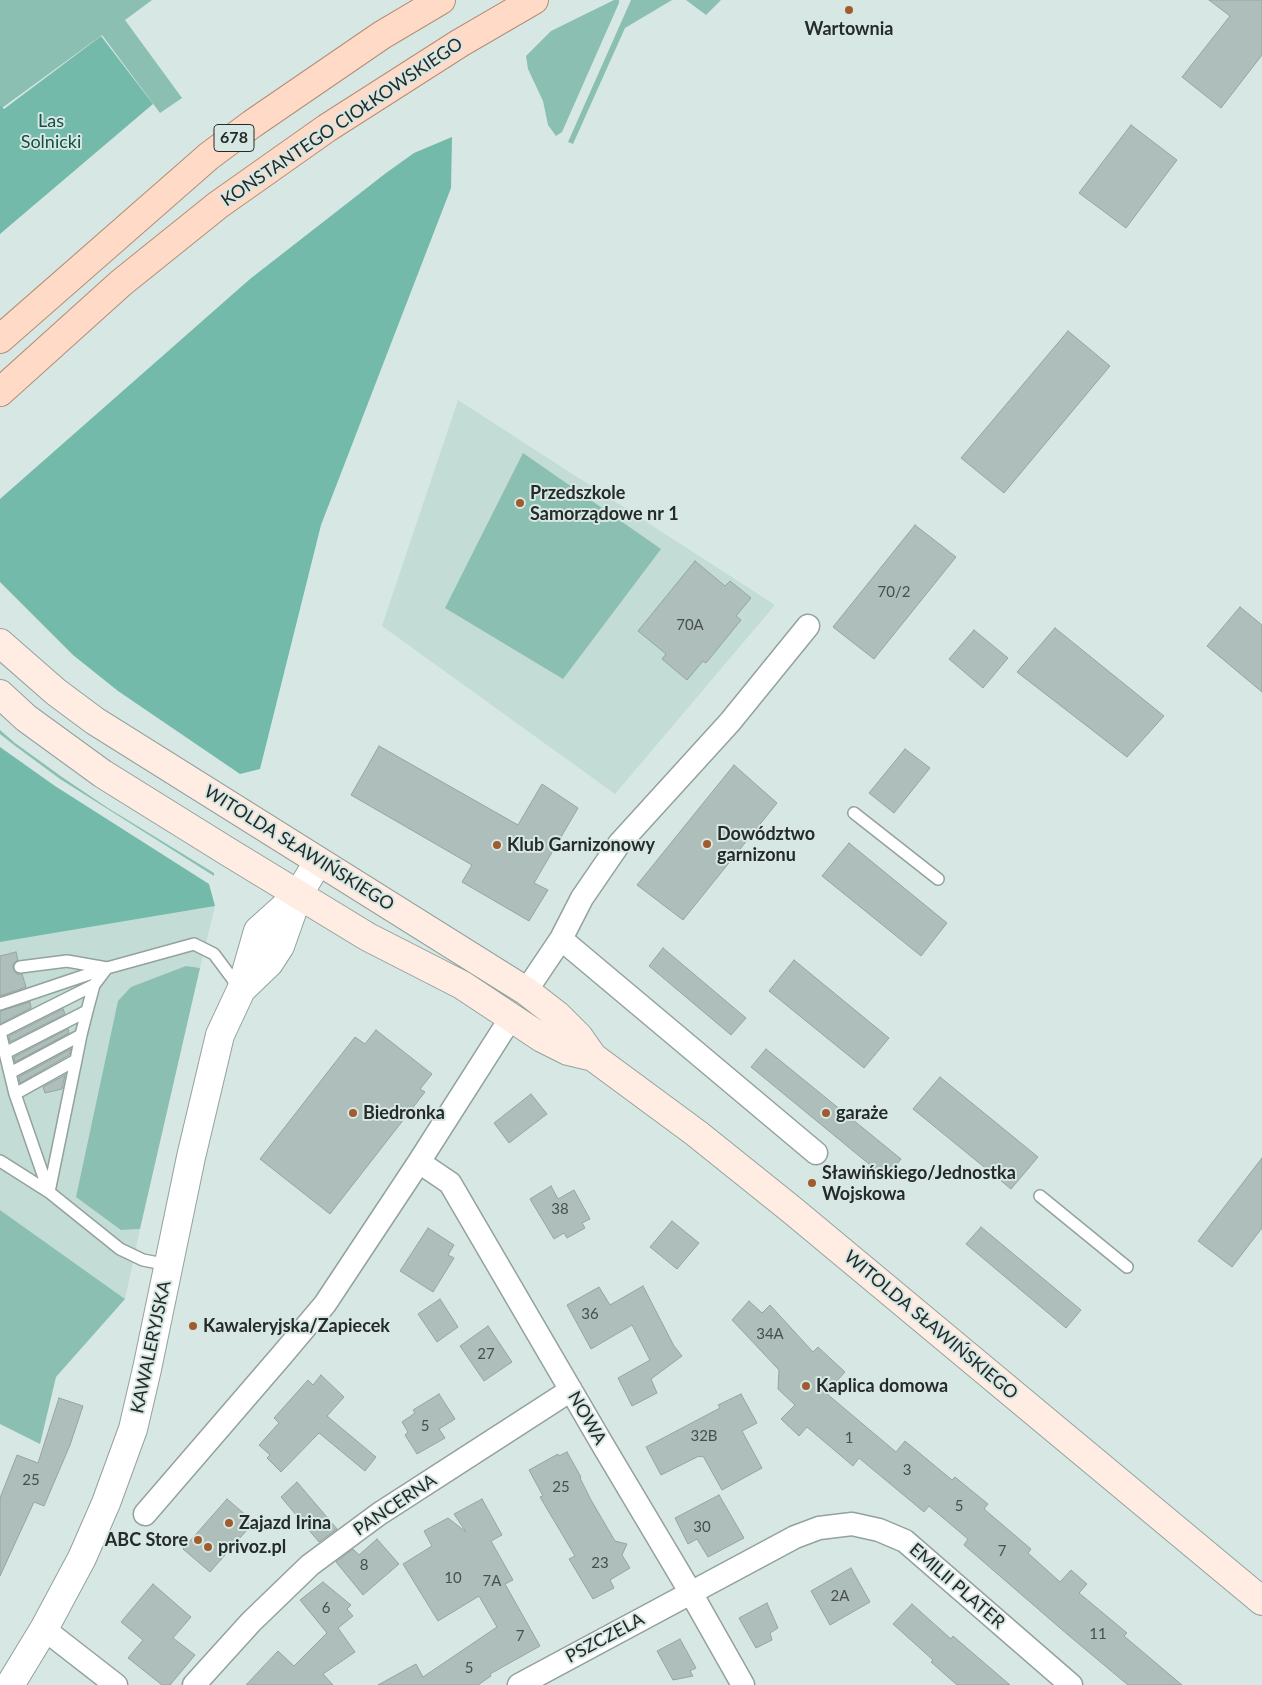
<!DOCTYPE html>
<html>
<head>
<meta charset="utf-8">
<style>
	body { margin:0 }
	canvas { display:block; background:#d7e7e3 }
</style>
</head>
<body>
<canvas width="1262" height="1685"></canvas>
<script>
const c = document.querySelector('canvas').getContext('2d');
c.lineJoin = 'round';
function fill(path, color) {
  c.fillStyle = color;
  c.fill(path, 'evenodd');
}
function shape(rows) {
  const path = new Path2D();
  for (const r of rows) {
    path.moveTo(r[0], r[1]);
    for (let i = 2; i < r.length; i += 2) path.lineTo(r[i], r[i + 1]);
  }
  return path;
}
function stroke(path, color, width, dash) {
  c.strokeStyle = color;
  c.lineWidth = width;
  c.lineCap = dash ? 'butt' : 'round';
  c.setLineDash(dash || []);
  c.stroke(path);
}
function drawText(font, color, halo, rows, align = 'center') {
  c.font = font + ' Lato,sans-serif';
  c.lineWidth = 4;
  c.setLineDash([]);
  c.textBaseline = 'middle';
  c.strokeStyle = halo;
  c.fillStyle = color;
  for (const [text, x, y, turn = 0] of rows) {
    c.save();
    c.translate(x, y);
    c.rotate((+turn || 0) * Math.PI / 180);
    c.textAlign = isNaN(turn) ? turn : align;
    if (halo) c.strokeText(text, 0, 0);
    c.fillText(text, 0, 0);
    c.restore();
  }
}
fill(shape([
	[458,400,775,605,615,794,382,626],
	[215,906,200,968,186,966,121,1230,140,1229,125,1299,0,1210,0,942]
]), '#c3dcd5');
fill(shape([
	[0,0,152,0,125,20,182,98,160,113,102,35,2,108,0,105],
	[614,0,619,0,619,3,562,132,556,136,548,125,543,101,528,69,526,56,551,31],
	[631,0,672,0,625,28,573,144,568,142],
	[686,0,721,0,706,15],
	[523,453,661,549,563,679,445,608],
	[0,730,15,743,62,777,108,808,214,873,214,876,60,779,14,745,0,734],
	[186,966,200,968,140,1229,121,1230,76,1197,118,1001,131,987],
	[0,1210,125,1299,56,1377,40,1444,0,1424]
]), '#8bbfb2');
fill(shape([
	[101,36,153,104,0,234,0,105,4,109],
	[452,137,451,188,321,525,260,769,240,774,118,691,73,655,0,582,0,499,250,279,386,173,414,153],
	[0,747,55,786,209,884,215,906,0,942]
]), '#74baaa');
const building = shape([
	[1209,0,1262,0,1262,55,1221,108,1182,77,1230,16,1209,0],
	[1131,125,1177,160,1126,228,1079,193,1131,125],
	[1068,331,1110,366,1004,493,961,458,1068,331],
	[915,525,956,557,874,659,833,627,915,525],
	[695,561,725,586,730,581,751,598,736,616,741,620,706,663,703,661,687,680,662,659,666,654,638,631,695,561],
	[1240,607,1262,625,1262,692,1207,646,1240,607],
	[1055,628,1164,716,1127,757,1017,672,1055,628],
	[974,630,1008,658,983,688,949,659,974,630],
	[379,746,518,825,542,784,578,808,534,883,548,890,529,921,462,882,472,865,351,795,379,746],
	[905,749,930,768,894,813,869,793,905,749],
	[734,765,777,803,683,920,637,885,734,765],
	[849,843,947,923,921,956,822,876,849,843],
	[663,948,746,1018,731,1035,649,966,663,948],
	[16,952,18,960,13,964,13,968,17,974,22,974,26,987,0,996,0,956,16,952],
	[794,960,889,1038,864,1068,769,991,794,960],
	[30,1002,31,1008,0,1024,0,1011,30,1002],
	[63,1009,65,1014,10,1042,9,1036,63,1009],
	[68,1029,69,1033,15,1062,14,1057,68,1029],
	[376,1030,432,1074,420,1089,425,1092,330,1214,260,1159,355,1037,365,1044,376,1030],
	[71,1049,69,1055,20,1083,19,1077,71,1049],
	[766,1049,901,1159,886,1178,751,1067,766,1049],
	[65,1075,62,1089,45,1093,43,1087,65,1075],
	[940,1077,1038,1157,1011,1189,913,1109,940,1077],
	[531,1094,547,1114,509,1143,494,1123,531,1094],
	[1262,1158,1262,1228,1232,1267,1198,1241,1262,1158],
	[551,1186,558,1199,574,1190,590,1219,582,1223,585,1228,567,1238,564,1233,554,1239,530,1199,551,1186],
	[672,1221,699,1243,677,1269,650,1247,672,1221],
	[981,1227,1081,1310,1066,1328,966,1244,981,1227],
	[428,1228,454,1245,448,1255,454,1258,433,1292,400,1271,428,1228],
	[643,1286,674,1346,682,1356,651,1379,657,1393,632,1406,618,1378,650,1360,632,1325,591,1349,567,1305,599,1287,610,1305,643,1286],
	[440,1299,458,1327,437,1342,418,1314,440,1299],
	[749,1301,762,1313,770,1305,813,1352,818,1347,845,1372,826,1393,896,1452,905,1441,952,1480,955,1477,988,1504,984,1509,1031,1549,1028,1553,1060,1582,1071,1570,1087,1584,1079,1593,1127,1633,1124,1636,1182,1685,1128,1685,1067,1634,964,1545,968,1539,929,1506,924,1512,859,1458,853,1466,807,1427,799,1436,781,1419,795,1405,778,1389,779,1370,732,1320,749,1301],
	[488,1326,512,1362,484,1381,460,1346,488,1326],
	[321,1375,344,1397,327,1416,376,1457,365,1471,319,1433,281,1472,267,1458,270,1455,259,1445,279,1423,274,1418,308,1380,313,1385,321,1375],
	[439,1394,455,1419,439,1429,445,1438,417,1454,405,1435,408,1432,402,1422,415,1413,413,1410,439,1394],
	[741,1394,757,1423,742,1431,762,1468,722,1490,703,1456,700,1457,699,1456,661,1475,646,1447,720,1408,718,1405,741,1394],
	[59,1398,83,1406,70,1445,44,1506,34,1502,0,1576,0,1498,17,1455,38,1463,59,1398],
	[567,1452,581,1477,580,1478,591,1500,615,1541,627,1544,622,1555,630,1568,610,1580,614,1588,593,1599,569,1559,575,1556,540,1497,543,1496,529,1470,558,1454,559,1456,567,1452],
	[297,1482,337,1529,319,1542,281,1497,297,1482],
	[719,1495,744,1538,708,1557,697,1539,688,1544,675,1518,719,1495],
	[227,1499,254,1522,210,1572,183,1549,227,1499],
	[482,1499,502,1535,491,1541,513,1580,505,1584,540,1646,490,1674,491,1676,478,1685,378,1685,416,1664,423,1677,497,1627,479,1596,438,1621,403,1564,432,1546,424,1531,448,1518,466,1532,454,1514,482,1499],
	[377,1539,399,1564,363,1595,336,1562,353,1549,359,1555,377,1539],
	[851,1568,870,1602,830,1625,811,1591,851,1568],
	[323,1582,351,1605,347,1609,353,1616,338,1628,355,1652,323,1674,333,1685,246,1685,278,1651,294,1666,327,1633,300,1600,323,1582],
	[153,1584,191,1617,173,1638,195,1655,170,1685,162,1685,128,1658,143,1640,121,1622,153,1584],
	[767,1603,778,1628,770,1633,772,1640,756,1648,739,1618,767,1603],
	[912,1604,951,1639,953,1636,1010,1685,957,1685,931,1662,933,1660,893,1624,912,1604],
	[680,1639,696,1668,690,1671,693,1676,673,1680,657,1651,680,1639]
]);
fill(building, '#aebeba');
stroke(building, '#96a5a1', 1);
const service = shape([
	[854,813,938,879],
	[20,967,67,961,107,968,94,985,0,1032,15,1094,49,1192],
	[0,1004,107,968,194,944,214,954,240,989],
	[5,1053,87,1011,94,985],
	[76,1060,49,1192,120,1249,143,1260,169,1265],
	[10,1073,81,1035,87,1011],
	[15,1094,76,1060,81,1035],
	[0,1161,49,1192],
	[1040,1196,1127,1267]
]);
const minor = shape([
	[561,939,816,1153],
	[526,991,561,939,582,898,619,844,730,722,808,626],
	[419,1162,450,1183,604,1447,691,1593,743,1685],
	[145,1514,282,1355,325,1304,419,1162,512,1016],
	[44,1629,116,1685],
	[194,1685,251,1622,310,1565,379,1514,571,1390],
	[519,1685,795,1537,819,1528,852,1524,879,1530,905,1541,1071,1685]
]);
const tertiary = shape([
	[242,989,269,963,280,946,298,895,318,862],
	[10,1685,44,1629,82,1558,106,1503,133,1429,147,1369,191,1157,220,1035,241,990,258,931,298,895]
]);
const secondary = shape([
	[0,643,56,692,95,721,526,991,557,1015,579,1037,593,1057,696,1133,792,1210,1262,1601],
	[0,694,26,718,103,774,230,853,368,937,462,985,542,1038,568,1051,593,1057]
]);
const primary = shape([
	[0,339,209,156,252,124,382,35,441,0],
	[0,392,121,283,218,205,327,128,460,43,534,0]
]);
stroke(service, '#93a29e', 14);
stroke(minor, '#93a29e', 25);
stroke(tertiary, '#93a29e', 30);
stroke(secondary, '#93a29e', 30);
stroke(primary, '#b38e77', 30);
stroke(service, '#fff', 11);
stroke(minor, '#fff', 22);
stroke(tertiary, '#fff', 28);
stroke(secondary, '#ffede3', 28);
stroke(primary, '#ffdbc7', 28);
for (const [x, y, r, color] of [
	[849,10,5,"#a05b2f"],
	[520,503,5,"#a05b2f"],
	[707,844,5,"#a05b2f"],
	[497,845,5,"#a05b2f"],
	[353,1113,5,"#a05b2f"],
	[826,1113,5,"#a05b2f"],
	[812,1183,5,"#a05b2f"],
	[193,1326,5,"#a05b2f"],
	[806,1386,5,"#a05b2f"],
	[229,1523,5,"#a05b2f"],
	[198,1540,5,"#a05b2f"],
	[208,1547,5,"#a05b2f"]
]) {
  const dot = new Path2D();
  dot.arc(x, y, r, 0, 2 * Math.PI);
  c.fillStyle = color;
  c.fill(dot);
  stroke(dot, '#d7e7e3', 2);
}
drawText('15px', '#47504d', null, [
	["70/2",894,592],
	["70A",690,625],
	["38",560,1209],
	["36",590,1314],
	["34A",770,1334],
	["27",486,1354],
	["5",425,1426],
	["32B",704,1436],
	["1",849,1438],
	["3",907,1470],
	["25",31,1480],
	["25",561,1487],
	["5",959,1506],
	["30",702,1527],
	["7",1002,1551],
	["23",600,1563],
	["8",364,1565],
	["10",453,1578],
	["7A",492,1581],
	["2A",840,1596],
	["6",326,1608],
	["11",1098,1634],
	["7",520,1636],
	["5",469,1668]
]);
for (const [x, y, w] of [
	[234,138,40]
]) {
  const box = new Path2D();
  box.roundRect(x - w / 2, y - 13.5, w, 27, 4);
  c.fillStyle = '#d7e7e3';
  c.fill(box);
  stroke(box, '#252b29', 1);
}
drawText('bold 16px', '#252b29', null, [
	["678",234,138]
]);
drawText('bold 18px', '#252b29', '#d7e7e3', [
	["Wartownia",849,29,"center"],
	["Przedszkole",530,493],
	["Samorządowe nr 1",530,514],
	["Dowództwo",717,834],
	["garnizonu",717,855],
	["Klub Garnizonowy",507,845],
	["Biedronka",363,1113],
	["garaże",836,1113],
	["Sławińskiego/Jednostka",822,1173],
	["Wojskowa",822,1194],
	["Kawaleryjska/Zapiecek",203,1326],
	["Kaplica domowa",816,1386],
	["Zajazd Irina",239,1523],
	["ABC Store",188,1540,"right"],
	["privoz.pl",218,1547]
], 'left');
drawText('18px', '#135044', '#d7e7e3', [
	["Las",51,121],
	["Solnicki",51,142]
]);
drawText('18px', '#252b29', '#d7e7e3', [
	["KONSTANTEGO CIOŁKOWSKIEGO",342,122,-34],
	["WITOLDA SŁAWIŃSKIEGO",299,848,32],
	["WITOLDA SŁAWIŃSKIEGO",931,1325,40],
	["KAWALERYJSKA",151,1347,-78],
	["NOWA",587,1418,60],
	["PANCERNA",395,1505,-34],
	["EMILII PLATER",957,1586,41],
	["PSZCZELA",605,1638,-28]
]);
</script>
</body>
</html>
